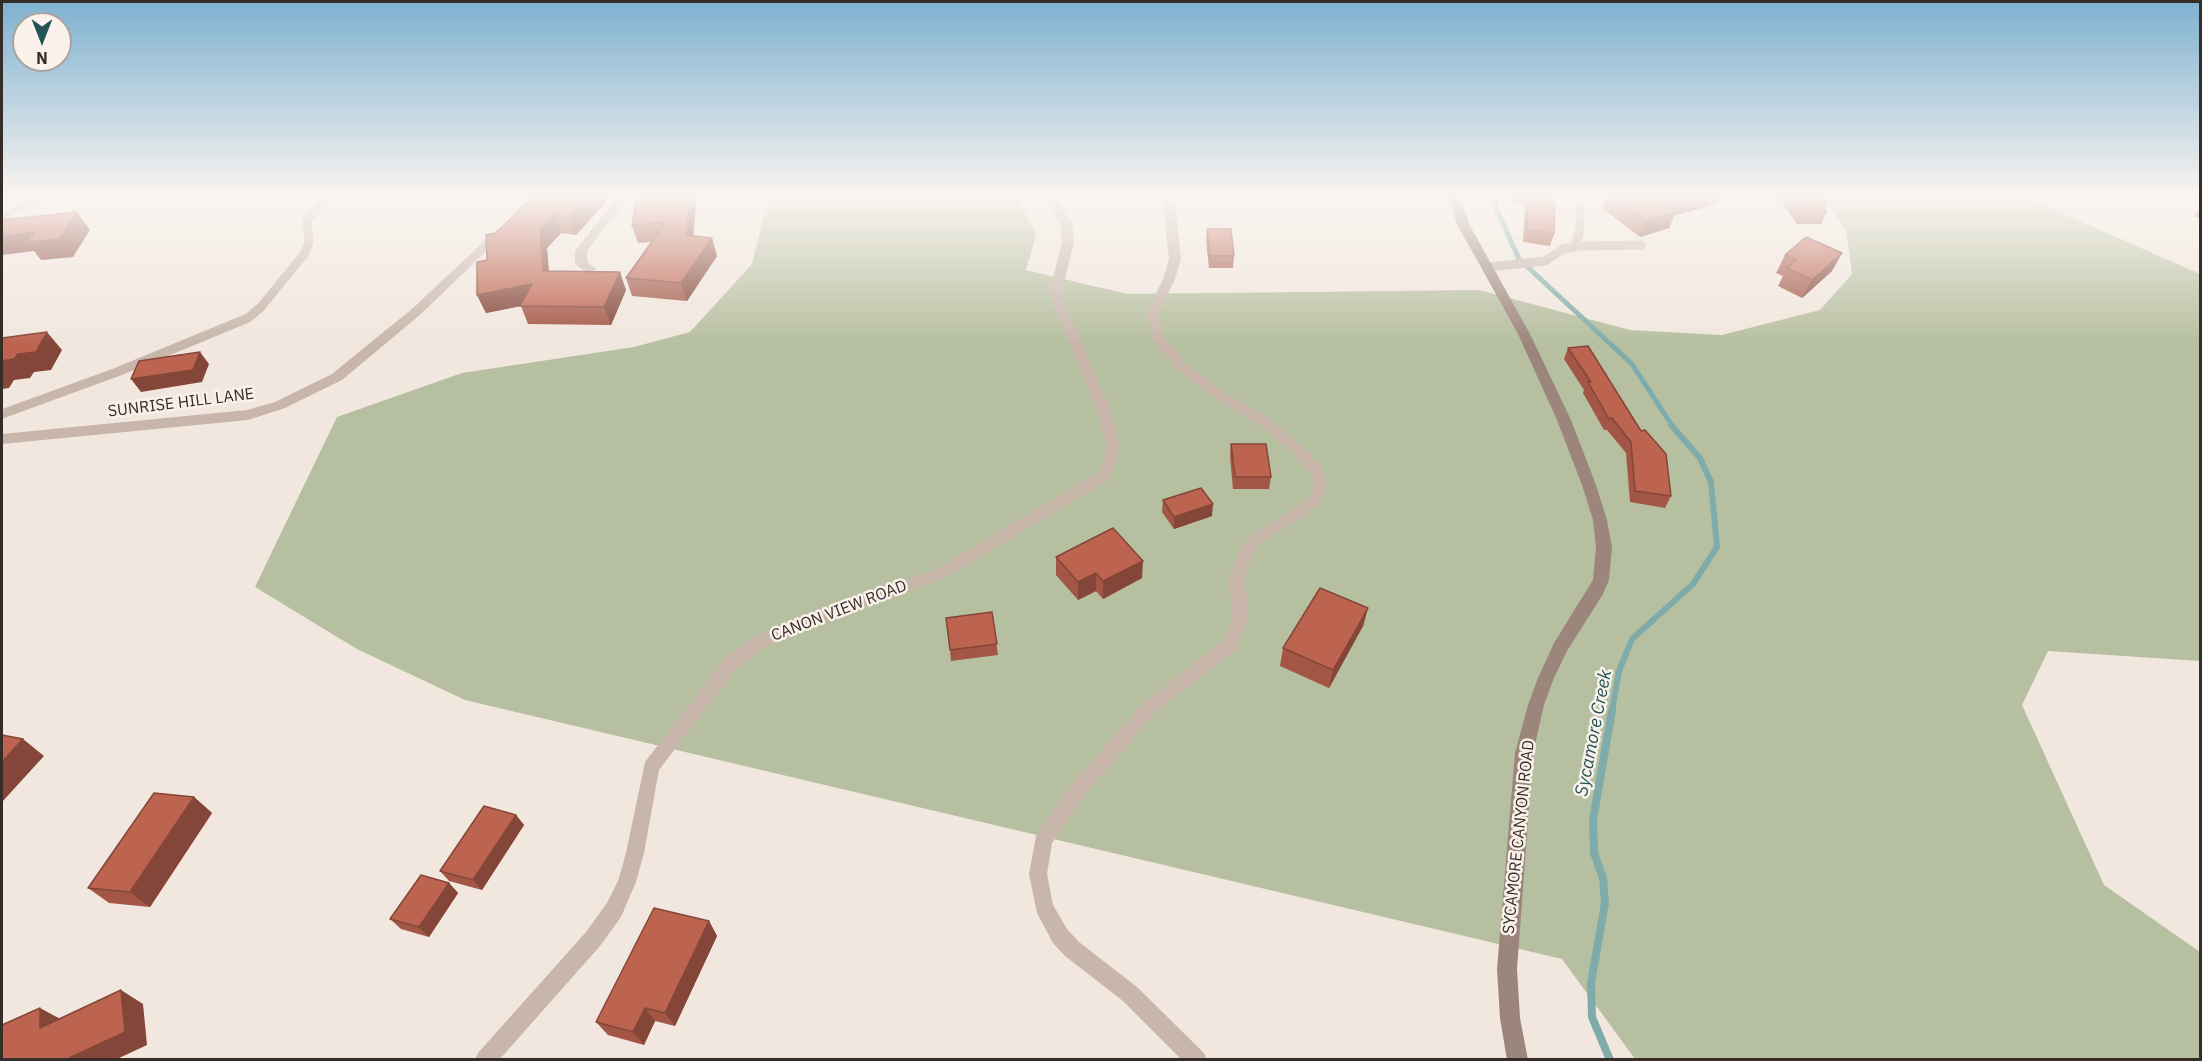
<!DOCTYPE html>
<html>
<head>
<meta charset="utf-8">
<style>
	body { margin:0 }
	#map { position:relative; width:2202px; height:1061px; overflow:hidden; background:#f1e7de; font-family:"IBM Plex Sans",sans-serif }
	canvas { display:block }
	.frame { position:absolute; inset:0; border:3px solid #362d29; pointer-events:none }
	.north { position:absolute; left:12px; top:12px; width:60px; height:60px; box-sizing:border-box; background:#f9f1ea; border:2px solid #aba39d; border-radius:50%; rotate:180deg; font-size:16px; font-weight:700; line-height:24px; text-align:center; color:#362d29 }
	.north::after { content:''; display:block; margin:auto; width:21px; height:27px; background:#225455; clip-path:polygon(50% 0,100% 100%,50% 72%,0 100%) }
</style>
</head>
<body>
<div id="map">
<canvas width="2202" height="1061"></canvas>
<div class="frame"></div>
<div class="north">N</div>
</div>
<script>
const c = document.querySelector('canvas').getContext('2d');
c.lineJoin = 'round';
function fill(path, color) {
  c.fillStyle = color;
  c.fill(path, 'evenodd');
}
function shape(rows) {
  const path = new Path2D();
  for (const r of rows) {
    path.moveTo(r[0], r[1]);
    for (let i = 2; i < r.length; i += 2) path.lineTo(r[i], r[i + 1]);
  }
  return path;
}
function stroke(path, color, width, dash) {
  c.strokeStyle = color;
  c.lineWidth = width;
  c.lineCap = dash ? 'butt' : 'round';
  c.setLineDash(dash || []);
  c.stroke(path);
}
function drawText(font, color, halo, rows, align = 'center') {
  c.font = font + ' "IBM Plex Sans",sans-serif';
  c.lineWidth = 5;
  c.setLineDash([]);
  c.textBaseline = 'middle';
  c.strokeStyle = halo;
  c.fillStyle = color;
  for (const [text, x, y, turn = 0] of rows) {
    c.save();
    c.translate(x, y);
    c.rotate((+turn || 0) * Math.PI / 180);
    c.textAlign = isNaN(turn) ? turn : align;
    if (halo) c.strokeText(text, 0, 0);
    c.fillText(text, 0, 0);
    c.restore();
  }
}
fill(shape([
	[769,195,1017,195,1036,235,1026,270,1127,294,1479,290,1630,330,1722,335,1820,310,1852,274,1846,231,1822,195,2021,195,2200,274,2200,661,2048,651,2022,705,2104,885,2200,952,2200,1059,1635,1059,1562,959,465,700,357,649,255,587,337,417,462,373,634,347,690,332,752,264]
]), '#b6bf9f');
stroke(shape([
	[1493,195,1496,208,1519,259,1632,364,1673,427]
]), '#7facab', 5);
stroke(shape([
	[1612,711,1619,671,1632,639,1693,584,1717,547,1711,482,1700,458,1671,425]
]), '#7facab', 6);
stroke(shape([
	[1610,1060,1592,1017,1591,983,1605,903,1603,878,1594,853,1593,820,1612,710]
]), '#7facab', 8);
stroke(shape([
	[1575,247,1580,230,1580,195],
	[1488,267,1545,261,1563,249,1582,246,1641,245],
	[2,414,117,372,248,318,261,307,305,253,309,243,307,220,331,195]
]), '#c8b6ab', 9);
fill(shape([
	[38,195,52,195,2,221,2,214,38,195],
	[619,195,630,195,587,251,587,262,596,269,590,273,586,272,575,264,575,251,619,195],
	[1042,195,1053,195,1072,223,1074,242,1064,282,1064,301,1110,408,1120,446,1117,463,1107,481,943,579,820,622,765,647,737,668,659,770,644,853,636,882,621,917,600,946,499,1060,475,1060,478,1053,586,932,607,903,618,881,626,853,645,762,725,658,753,637,808,614,933,571,1097,473,1103,463,1106,446,1096,408,1052,301,1052,282,1062,242,1060,223,1042,195],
	[1162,195,1174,195,1181,259,1175,279,1159,312,1163,336,1186,363,1224,392,1267,417,1301,445,1322,467,1327,487,1319,506,1263,542,1252,555,1245,576,1248,617,1236,650,1155,713,1085,795,1052,843,1047,874,1053,905,1067,929,1079,942,1137,987,1204,1053,1207,1060,1182,1060,1123,1001,1065,956,1053,943,1037,913,1029,874,1036,836,1044,822,1073,783,1143,703,1223,641,1232,617,1229,576,1240,548,1253,534,1302,504,1308,499,1313,487,1310,473,1291,451,1257,423,1214,398,1176,369,1151,337,1147,312,1163,279,1169,259,1162,195],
	[501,228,505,229,505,233,421,314,342,380,285,408,248,420,2,444,2,434,247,410,275,402,332,374,413,308,497,229,501,228]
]), '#c8b6ab');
fill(shape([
	[1448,195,1460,195,1469,224,1530,334,1571,420,1596,485,1607,520,1612,547,1609,580,1603,594,1567,651,1554,678,1544,705,1533,753,1517,969,1520,1018,1528,1060,1507,1060,1500,1018,1497,969,1515,753,1528,705,1538,678,1554,643,1593,580,1596,547,1593,520,1582,485,1557,420,1518,334,1457,224,1448,195]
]), '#9c867c');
fill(shape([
	[534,195,605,195,607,201,576,235,561,233,547,248,549,271,626,290,611,325,528,324,521,306,486,313,477,295,487,260,496,233],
	[1509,195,1555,195,1554,234,1550,246,1523,242,1525,204,1510,202],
	[1607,195,1722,195,1718,203,1674,216,1669,228,1640,237,1602,208],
	[1777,195,1821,195,1827,204,1825,209,1827,212,1821,224,1797,224],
	[696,204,693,236,717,256,687,301,632,296,626,278,652,242,638,243,632,226],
	[2200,208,2200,218,2194,216],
	[1207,229,1234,256,1233,268,1209,268,1206,241],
	[1842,253,1832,271,1802,298,1778,286,1783,276,1776,273,1785,255],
	[1568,348,1671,496,1665,508,1630,502,1626,453,1607,430,1604,430,1583,393,1584,390,1564,359],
	[1231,444,1271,477,1269,489,1233,489,1230,456],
	[1163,500,1212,516,1174,529,1162,512],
	[1056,557,1142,578,1103,599,1096,591,1078,600,1056,575],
	[1368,608,1363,626,1329,688,1280,666,1283,648],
	[992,612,998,655,951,661,950,650],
	[194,797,212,813,150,907,109,903,88,888],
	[516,815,524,825,482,890,449,881,440,871],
	[449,883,458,893,429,937,401,929,390,919],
	[709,921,717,936,675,1026,655,1021,644,1045,608,1035,596,1022]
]), '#a35645');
fill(shape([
	[590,195,605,195,607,201,576,235,570,217],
	[690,195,694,195,696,204,692,253,686,235],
	[1699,195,1722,195,1718,203,1674,216,1669,228,1640,237,1646,221,1665,205],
	[77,212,90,230,73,257,41,260,34,251,2,255,2,236,34,232],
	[554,215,561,233,547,248,550,289,543,271,540,230],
	[712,238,717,256,687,301,681,283],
	[1842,253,1832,271,1802,298,1812,280],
	[620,272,626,290,611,325,604,307],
	[532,284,540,302,486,313,477,295],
	[47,332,62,350,51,370,34,372,30,378,14,380,9,388,2,389,2,361,18,354],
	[200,352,209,364,202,382,141,392,131,379],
	[1213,504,1212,516,1174,529,1174,517],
	[1143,561,1142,578,1103,599,1103,581],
	[1096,573,1096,591,1078,600,1078,582],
	[1368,608,1363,626,1329,688,1333,670],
	[23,739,44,756,2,802,2,762],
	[194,797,212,813,150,907,130,892],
	[516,815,524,825,482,890,473,880],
	[449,883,458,893,429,937,419,927],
	[709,921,717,936,675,1026,665,1013],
	[121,990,143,1004,147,1045,117,1059,67,1059],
	[40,1008,64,1021,40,1028],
	[645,1008,655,1021,644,1045,633,1032]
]), '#844638');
const building = shape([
	[534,195,590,195,570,217,554,215,540,230,543,271,620,272,604,307,520,306,532,284,477,295,477,262,487,260,486,235,496,233,534,195],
	[637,195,690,195,686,235,712,238,681,283,626,278,666,222,632,226,637,195],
	[1529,195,1555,195,1554,234,1527,230,1529,195],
	[1611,195,1699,195,1665,205,1675,212,1646,221,1611,195],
	[1791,195,1821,195,1827,204,1821,204,1827,212,1803,212,1791,195],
	[77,212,59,239,27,242,34,232,2,236,2,220,77,212],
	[1207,229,1231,229,1234,256,1210,256,1207,229],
	[1806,237,1842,253,1812,280,1787,268,1796,260,1785,255,1806,237],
	[47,332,36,352,18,354,14,359,2,361,2,338,47,332],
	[1588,346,1641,431,1645,430,1666,454,1671,496,1635,491,1631,442,1612,418,1609,419,1588,382,1591,382,1568,348,1588,346],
	[200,352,193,370,131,379,139,361,200,352],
	[1231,444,1266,444,1271,477,1235,477,1231,444],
	[1201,488,1213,504,1174,517,1163,500,1201,488],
	[1113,528,1143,561,1103,581,1096,573,1078,582,1056,557,1113,528],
	[1320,588,1368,608,1333,670,1283,648,1320,588],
	[992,612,997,644,950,650,946,618,992,612],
	[2,735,23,739,2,762,2,735],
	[154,793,194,797,130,892,88,888,154,793],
	[484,806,516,815,473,880,440,871,484,806],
	[421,875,449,883,419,927,390,919,421,875],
	[654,908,709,921,665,1013,645,1008,633,1032,596,1022,654,908],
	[121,990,125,1032,67,1059,2,1059,2,1025,40,1008,40,1028,121,990]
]);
fill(building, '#bd6450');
stroke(building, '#844638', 1.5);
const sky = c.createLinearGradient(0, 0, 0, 344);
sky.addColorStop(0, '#7eb1d0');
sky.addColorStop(0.57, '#f9f4f0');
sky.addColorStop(1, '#f9f4f000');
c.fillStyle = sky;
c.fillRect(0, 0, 2202, 344);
drawText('16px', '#362d29', '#f9f1ea', [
	["SUNRISE HILL LANE",181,403,-7],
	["CANON VIEW ROAD",839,611,-21],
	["SYCAMORE CANYON ROAD",1519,837,-84]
]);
drawText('italic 18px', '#225455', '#f9f1ea', [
	["Sycamore Creek",1594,733,-79]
]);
</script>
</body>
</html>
